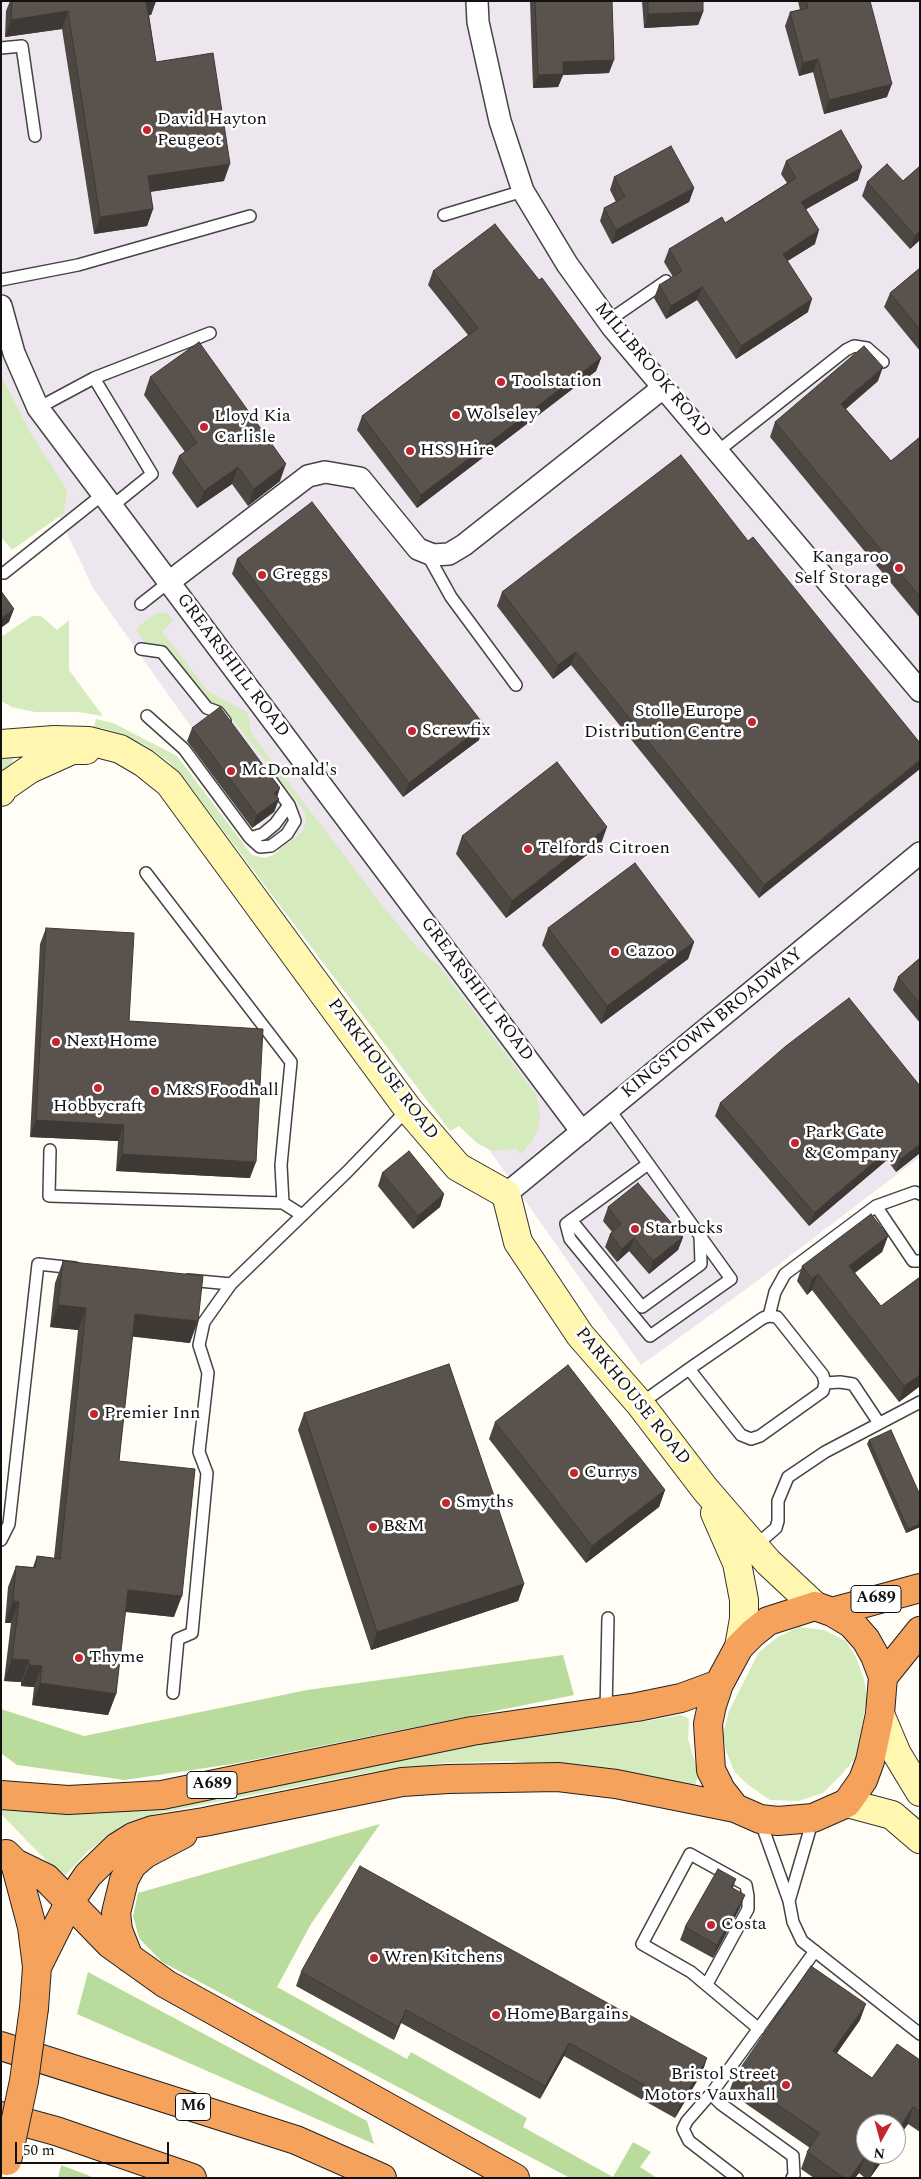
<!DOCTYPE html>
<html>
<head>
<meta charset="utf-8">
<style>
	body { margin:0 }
	#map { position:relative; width:921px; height:2179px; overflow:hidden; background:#fffdf5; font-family:Spectral,serif }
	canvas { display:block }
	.frame { position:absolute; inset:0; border:2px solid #111; pointer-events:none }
	.north { position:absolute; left:856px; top:2114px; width:50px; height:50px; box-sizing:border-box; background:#fff; border:1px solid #a0a0a0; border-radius:50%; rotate:187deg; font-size:14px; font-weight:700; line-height:20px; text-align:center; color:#111 }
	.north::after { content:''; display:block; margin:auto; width:18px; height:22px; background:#c4262e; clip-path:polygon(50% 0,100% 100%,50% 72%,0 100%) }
	.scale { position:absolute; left:15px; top:2142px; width:154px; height:22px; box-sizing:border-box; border:2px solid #111; border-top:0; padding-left:6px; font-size:15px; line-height:18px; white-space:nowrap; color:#111; -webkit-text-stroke:4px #fff; paint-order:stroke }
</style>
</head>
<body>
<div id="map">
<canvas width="921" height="2179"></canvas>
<div class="frame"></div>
<div class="north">N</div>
<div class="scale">50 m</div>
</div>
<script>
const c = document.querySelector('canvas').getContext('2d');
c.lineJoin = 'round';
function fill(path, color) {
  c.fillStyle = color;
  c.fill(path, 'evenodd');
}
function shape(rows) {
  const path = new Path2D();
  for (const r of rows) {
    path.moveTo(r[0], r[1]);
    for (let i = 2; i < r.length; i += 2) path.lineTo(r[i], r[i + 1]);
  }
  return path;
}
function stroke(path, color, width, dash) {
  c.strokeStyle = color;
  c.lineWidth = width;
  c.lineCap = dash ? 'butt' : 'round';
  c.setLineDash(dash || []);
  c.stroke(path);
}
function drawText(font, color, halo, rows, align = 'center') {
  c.font = font + ' Spectral,serif';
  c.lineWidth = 5;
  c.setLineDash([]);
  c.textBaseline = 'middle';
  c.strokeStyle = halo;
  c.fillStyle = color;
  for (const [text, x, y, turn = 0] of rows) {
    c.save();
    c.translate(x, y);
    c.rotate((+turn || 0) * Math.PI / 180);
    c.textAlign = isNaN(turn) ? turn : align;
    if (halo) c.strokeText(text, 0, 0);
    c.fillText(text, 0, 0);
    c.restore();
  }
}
fill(shape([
	[1,1,920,1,920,1157,749,1287,641,1365,93,588,1,394]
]), '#eee6ef');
fill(shape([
	[1,375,30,432,67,490,64,513,12,550,1,537],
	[160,612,167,613,173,620,162,632,208,691,248,713,251,733,378,900,418,949,440,967,536,1094,540,1115,539,1126,533,1140,521,1154,516,1149,493,1151,478,1144,459,1126,450,1131,189,785,168,761,145,745,110,730,94,727,96,719,113,723,177,756,252,855,265,858,273,855,301,833,306,823,305,812,227,712,202,696,163,645,145,642,136,630,146,620],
	[32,616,41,616,57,630,69,620,69,670,103,716,78,712,35,712,12,707,1,701,1,637],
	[13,758,12,764,1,773,1,759],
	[799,1627,824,1630,846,1641,856,1657,864,1679,867,1698,856,1757,842,1774,823,1793,798,1801,770,1800,747,1784,734,1771,726,1751,723,1734,729,1711,759,1652,778,1637],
	[681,1715,689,1719,688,1739,699,1775,694,1787,623,1772,511,1761,446,1763,372,1772,155,1814,126,1824,88,1851,63,1878,1,1814,1,1809,98,1813,156,1806,456,1743,557,1729,635,1723]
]), '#d5ebbd');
fill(shape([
	[563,1655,574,1695,232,1764,125,1780,17,1765,1,1753,1,1709,84,1736,307,1690],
	[380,1824,311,1924,277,1987,407,2059,411,2052,527,2118,523,2127,613,2177,633,2142,651,2152,640,2167,657,2178,570,2178,162,1962,139,1938,133,1916,138,1893],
	[88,1972,367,2121,374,2144,77,2014],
	[61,2165,95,2178,58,2178]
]), '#b9dc9c');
const lane = shape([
	[1,48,22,46,35,136],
	[444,215,523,191],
	[1,280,78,265,250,216],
	[608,321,666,281],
	[94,378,152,474,111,507],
	[38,408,94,378,210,333],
	[718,451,846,350,854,346,867,348,883,362],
	[426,552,451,597,516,685],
	[4,573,102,495],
	[141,604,169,582],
	[141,649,162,652,207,708,218,712,225,721],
	[147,716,184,749,250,838,263,834,275,824,289,805,270,779],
	[250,838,260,847,271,846,287,834,295,821,289,805],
	[146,873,291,1062,281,1165,283,1203,302,1215],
	[609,1109,731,1279,650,1336,570,1239,566,1224,648,1164],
	[50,1150,49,1196,283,1203],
	[876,1206,913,1261,920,1261],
	[571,1220,642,1307,701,1264,700,1234],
	[188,1280,231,1284,347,1172,408,1109],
	[769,1316,775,1292,785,1274,876,1206,915,1192,920,1194],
	[825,1383,840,1382,853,1384,879,1423],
	[640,1404,689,1369,763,1318,769,1316,777,1317,823,1375,825,1383,823,1391,760,1436,751,1439,741,1435,689,1369],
	[1,1540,9,1524,38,1264,75,1268],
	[755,1546,776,1528,778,1521,778,1501,788,1477,825,1452,920,1402],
	[173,1693,178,1639,192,1633,207,1473,199,1452,208,1373,199,1345,204,1322,231,1284],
	[606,1711,608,1618],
	[760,1820,789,1901,793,1922,802,1941,920,2034],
	[789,1901,813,1819],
	[707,1984,748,1909,748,1896,746,1885,690,1854,642,1944,691,1972,759,2029],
	[714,2090,714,2097,721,2104,793,2156,794,2175,792,2178],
	[737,2178,689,2141,683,2129,687,2121,714,2090,815,1951]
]);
const street = shape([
	[477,1,478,22,500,121,523,191,567,264,613,328,920,691],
	[1,306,14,353,38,408,582,1132],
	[169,582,308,476,325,472,360,478,418,549,433,555,449,554,464,545,664,387],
	[506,1194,920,853]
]);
const secondary = shape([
	[1,744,54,740,89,741,120,749,144,763,169,783,408,1109,458,1167,506,1194,518,1242,580,1335,640,1404,705,1489,768,1562,815,1606],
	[1,792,4,787,30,769,72,750,86,750],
	[715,1513,737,1563,744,1600,744,1619,739,1647],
	[880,1714,897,1754,920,1792],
	[847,1803,892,1815,920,1839]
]);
const highway = shape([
	[815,1606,832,1612,852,1624,866,1640,875,1656,883,1677,882,1689,880,1714,870,1761,863,1780,847,1803,813,1818,778,1821,760,1819,735,1808,721,1790,711,1770,708,1724,712,1705,719,1684,739,1647,753,1633,768,1621,815,1606],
	[832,1612,920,1588],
	[883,1677,920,1631],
	[1,1795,68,1800,162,1795,472,1731,637,1707,681,1698,719,1684],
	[6,1854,15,1863,32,1927,37,1967,34,2008],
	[15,1863,46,1878,110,1944,166,1984,515,2178],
	[129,1958,118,1930,116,1913,124,1880,132,1865,145,1854,183,1834],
	[37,1967,69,1903,88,1875,117,1847,133,1837,153,1830,204,1822,402,1782,448,1779,558,1777,616,1784,735,1808],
	[1,2046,296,2140,382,2178],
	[1,2116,56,2131,192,2178]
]);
stroke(lane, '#444', 14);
stroke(street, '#444', 24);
stroke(secondary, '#333', 30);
stroke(highway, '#222', 30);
stroke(lane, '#fff', 11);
stroke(street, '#fff', 21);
stroke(secondary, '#fff6b0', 28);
stroke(highway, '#f5a25d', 28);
const highwayBridge = shape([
	[7,2161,24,2081,34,2008]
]);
stroke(highwayBridge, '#222', 30, []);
stroke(highwayBridge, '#f5a25d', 28);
fill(shape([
	[10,1,156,1,151,15,149,15,156,62,224,181,150,192,153,209,147,226,94,234,62,29,5,37,6,11],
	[530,1,612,1,609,73,563,75,558,87,533,88],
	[642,1,703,1,703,12,698,25,644,28],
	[798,1,870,1,887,97,824,114,813,72,799,76,785,26,790,12,800,10],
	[786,161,858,180,806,209,815,244,787,261,808,312,736,359,697,300,666,319,654,298,659,285,673,277,664,262,669,249,725,223,787,183,781,174],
	[920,166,920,240,910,249,862,196,867,182,903,181],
	[614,177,694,188,689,202,612,244,600,221,604,208,616,202,610,190],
	[920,268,920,351,884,307,890,293],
	[433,271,601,358,596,371,417,508,357,430,362,416,468,335,428,285],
	[150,377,280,481,248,506,232,484,197,508,172,473,179,456,185,452,144,395],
	[878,381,846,409,891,461,920,437,920,618,770,437,775,422],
	[748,541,920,743,759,898,571,665,553,679,497,606,502,592],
	[237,559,479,740,403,797,232,574],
	[192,728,279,799,274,812,252,828,187,741],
	[462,836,601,844,506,918,456,854],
	[46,928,129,1021,250,1178,116,1171,118,1141,30,1137,40,944],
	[548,928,694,942,688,959,601,1024,542,945],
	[920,958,920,1023,893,990,898,977],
	[720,1103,920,1153,896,1172,887,1160,809,1226,715,1116],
	[382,1173,444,1194,440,1207,413,1229,378,1186],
	[608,1207,683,1237,678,1250,649,1274,629,1251,617,1262,605,1247,610,1234,612,1232,603,1221],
	[888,1236,882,1252,855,1273,881,1306,920,1277,920,1386,899,1402,812,1290,807,1295,797,1281,802,1266],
	[63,1261,190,1343,132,1336,119,1461,174,1617,125,1612,116,1694,108,1715,32,1705,34,1687,21,1686,21,1682,4,1681,11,1623,5,1623,8,1587,16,1566,33,1567,37,1556,54,1558,78,1330,50,1327,55,1283],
	[304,1413,524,1584,518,1601,371,1650,298,1430],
	[495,1422,665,1490,659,1507,586,1563,489,1439],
	[869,1440,920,1495,920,1527,906,1533,867,1444],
	[736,1879,733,1888,740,1908,713,1958,680,1940,685,1927],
	[301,1972,703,2071,675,2118,564,2056,540,2099,401,2023,394,2040,296,1986],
	[860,2020,837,2053,872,2078,920,2060,920,2132,908,2124,870,2178,865,2178,859,2173,855,2178,814,2178,801,2169,807,2152,810,2148,729,2092,735,2076]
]), '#4d4742');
fill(shape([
	[145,1,156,1,151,15,140,17],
	[68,11,62,29,5,37,11,20],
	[703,12,698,25,644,28,648,14],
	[818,59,813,72,799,76,803,63],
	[614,60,609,73,563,75,558,87,533,88,538,75,563,62],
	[892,84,887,97,824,114,829,100],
	[230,164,224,181,141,193,148,176],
	[862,167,858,180,796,215,801,202],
	[694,188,689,202,612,244,616,230],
	[153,209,147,226,94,234,100,217],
	[819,230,815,244,778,267,783,254],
	[920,231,920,240,910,249,915,236],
	[702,287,697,300,666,319,671,306],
	[812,299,808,312,736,359,741,346],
	[601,358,596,371,417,508,421,495],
	[883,367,878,381,835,418,841,404],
	[286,464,280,481,248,506,254,489],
	[238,467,232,484,197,508,204,491],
	[14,609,9,622,1,628,1,618],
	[576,652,571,665,553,679,558,665],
	[484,725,479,740,403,797,409,783],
	[920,760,920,769,759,898,764,885],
	[280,788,276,801,274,793],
	[279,799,274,812,252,828,257,815],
	[607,827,601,844,506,918,512,901],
	[694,942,688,959,601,1024,607,1006],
	[36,1120,124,1125,118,1141,30,1137],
	[920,1144,920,1153,896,1172,901,1159],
	[892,1147,887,1160,809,1226,814,1213],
	[122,1154,256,1162,250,1178,116,1171],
	[444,1194,440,1207,413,1229,418,1216],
	[888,1236,882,1252,843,1281,849,1266],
	[683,1237,678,1250,649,1274,653,1261],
	[634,1238,629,1251,617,1262,622,1249],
	[818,1274,812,1290,807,1295,812,1279],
	[58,1305,86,1308,78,1330,50,1327],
	[135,1314,198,1321,190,1343,127,1336],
	[920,1375,920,1386,899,1402,904,1386],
	[665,1490,659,1507,586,1563,592,1546],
	[920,1524,920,1527,906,1533,908,1529],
	[524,1584,518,1601,371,1650,377,1632],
	[128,1590,182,1596,174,1617,120,1611],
	[13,1601,19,1602,11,1623,5,1623],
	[12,1659,29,1660,21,1682,4,1681],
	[29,1665,42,1666,34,1687,21,1686],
	[40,1683,116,1694,108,1715,32,1705],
	[745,1895,740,1908,713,1958,717,1945],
	[866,2004,860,2020,827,2067,833,2051],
	[406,2010,401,2023,394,2040,398,2027],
	[569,2043,564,2056,540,2099,545,2086],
	[707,2058,703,2071,675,2118,680,2105],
	[913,2107,908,2124,896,2140,896,2133],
	[881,2154,887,2154,870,2178,875,2164],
	[865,2157,859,2173,855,2178,850,2178]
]), '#3f3936');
const building = shape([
	[12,1,146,1,156,62,213,53,230,164,148,176,153,209,100,217,68,11,11,20,12,1],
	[535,1,612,1,614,60,563,62,563,74,538,75,535,1],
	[648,1,703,1,703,12,648,14,648,1],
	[806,1,870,1,892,84,829,100,818,59,803,63,790,12,808,8,806,1],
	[841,130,862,167,801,202,819,230,783,254,812,299,741,346,702,287,671,306,659,285,682,271,669,249,722,217,725,223,796,178,786,161,841,130],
	[671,146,694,188,616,230,604,208,625,197,614,177,671,146],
	[887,164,903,181,920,166,920,231,915,236,867,182,887,164],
	[495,224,539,280,542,278,601,358,421,495,362,416,478,328,433,271,495,224],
	[920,268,920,330,890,293,920,268],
	[199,342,286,464,254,489,238,467,204,491,179,456,197,443,150,377,199,342],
	[864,346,883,367,841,404,891,461,920,437,920,597,775,422,864,346],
	[681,455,748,541,753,537,920,743,920,760,764,885,576,652,558,665,502,592,681,455],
	[312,502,484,725,409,783,237,559,312,502],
	[1,591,14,609,1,618,1,591],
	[220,707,280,788,274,793,279,799,257,815,192,728,220,707],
	[557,762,607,827,512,901,462,836,557,762],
	[635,863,694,942,607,1006,548,928,635,863],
	[46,928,134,933,129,1021,263,1029,256,1162,122,1154,124,1125,36,1120,46,928],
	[920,958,920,1004,898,977,920,958],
	[849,998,920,1086,920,1144,901,1159,892,1147,814,1213,720,1103,786,1046,849,998],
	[409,1151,444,1194,418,1216,382,1173,409,1151],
	[638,1183,683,1237,653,1261,634,1238,622,1249,610,1234,621,1224,608,1207,638,1183],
	[871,1214,888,1236,849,1266,881,1306,920,1277,920,1375,904,1386,818,1274,812,1279,802,1266,871,1214],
	[63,1261,203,1276,198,1321,135,1314,119,1461,195,1469,182,1596,128,1590,116,1694,40,1683,42,1666,29,1665,29,1660,12,1659,19,1602,13,1601,16,1566,35,1568,37,1556,60,1559,86,1308,58,1305,63,1261],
	[449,1364,524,1584,377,1632,304,1413,449,1364],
	[568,1365,665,1490,592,1546,495,1422,568,1365],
	[891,1430,920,1495,920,1524,908,1529,869,1440,891,1430],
	[360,1866,707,2058,680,2105,569,2043,545,2086,406,2010,398,2027,301,1972,360,1866],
	[718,1869,736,1879,731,1887,745,1895,717,1945,685,1927,718,1869],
	[811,1966,866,2004,833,2051,872,2078,897,2044,920,2060,920,2112,913,2107,896,2133,896,2124,866,2124,866,2154,881,2154,875,2164,865,2157,850,2178,844,2178,807,2152,819,2133,735,2076,811,1966]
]);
fill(building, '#5a524d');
stroke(building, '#3f3936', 1);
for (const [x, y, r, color] of [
	[147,130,5,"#c4262e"],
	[501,382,5,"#c4262e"],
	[456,415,5,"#c4262e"],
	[204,427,5,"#c4262e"],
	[410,451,5,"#c4262e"],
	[899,568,5,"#c4262e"],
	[262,575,5,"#c4262e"],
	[752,722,5,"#c4262e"],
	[412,731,5,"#c4262e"],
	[231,771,5,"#c4262e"],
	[528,849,5,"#c4262e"],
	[615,952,5,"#c4262e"],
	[56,1042,5,"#c4262e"],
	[98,1088,5,"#c4262e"],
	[155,1091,5,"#c4262e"],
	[795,1143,5,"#c4262e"],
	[635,1229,5,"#c4262e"],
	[94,1414,5,"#c4262e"],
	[574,1473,5,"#c4262e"],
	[446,1503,5,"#c4262e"],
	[373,1527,5,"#c4262e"],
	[79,1658,5,"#c4262e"],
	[711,1925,5,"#c4262e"],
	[374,1958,5,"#c4262e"],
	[496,2015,5,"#c4262e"],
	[786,2085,5,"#c4262e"]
]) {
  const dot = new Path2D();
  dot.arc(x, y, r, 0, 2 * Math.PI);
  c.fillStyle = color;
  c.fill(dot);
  stroke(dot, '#fff', 2);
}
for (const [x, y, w] of [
	[876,1599,50],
	[212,1785,50],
	[193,2107,35]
]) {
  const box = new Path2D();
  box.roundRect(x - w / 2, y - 13.5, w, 27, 4);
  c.fillStyle = '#fff';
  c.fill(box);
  stroke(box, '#111', 1);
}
drawText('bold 16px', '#111', null, [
	["A689",876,1599],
	["A689",212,1785],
	["M6",193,2107]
]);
drawText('18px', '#111', '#fff', [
	["David Hayton",157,120],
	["Peugeot",157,141],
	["Toolstation",511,382],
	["Wolseley",466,415],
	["Lloyd Kia",214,417],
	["Carlisle",214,438],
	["HSS Hire",420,451],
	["Kangaroo",889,558,"right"],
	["Self Storage",889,579,"right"],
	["Greggs",272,575],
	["Stolle Europe",742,712,"right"],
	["Distribution Centre",742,733,"right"],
	["Screwfix",422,731],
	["McDonald's",241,771],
	["Telfords Citroen",538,849],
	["Cazoo",625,952],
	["Next Home",66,1042],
	["M&S Foodhall",165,1091],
	["Hobbycraft",98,1107,"center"],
	["Park Gate",805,1133],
	["& Company",805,1154],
	["Starbucks",645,1229],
	["Premier Inn",104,1414],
	["Currys",584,1473],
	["Smyths",456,1503],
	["B&M",383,1527],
	["Thyme",89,1658],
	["Costa",721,1925],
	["Wren Kitchens",384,1958],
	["Home Bargains",506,2015],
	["Bristol Street",776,2075,"right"],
	["Motors Vauxhall",776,2096,"right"]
], 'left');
drawText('18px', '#111', '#fff', [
	["MILLBROOK ROAD",652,371,50],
	["GREARSHILL ROAD",232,666,53],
	["GREARSHILL ROAD",476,990,53],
	["KINGSTOWN BROADWAY",713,1024,-39],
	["PARKHOUSE ROAD",382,1070,53],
	["PARKHOUSE ROAD",632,1397,51]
]);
</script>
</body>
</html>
